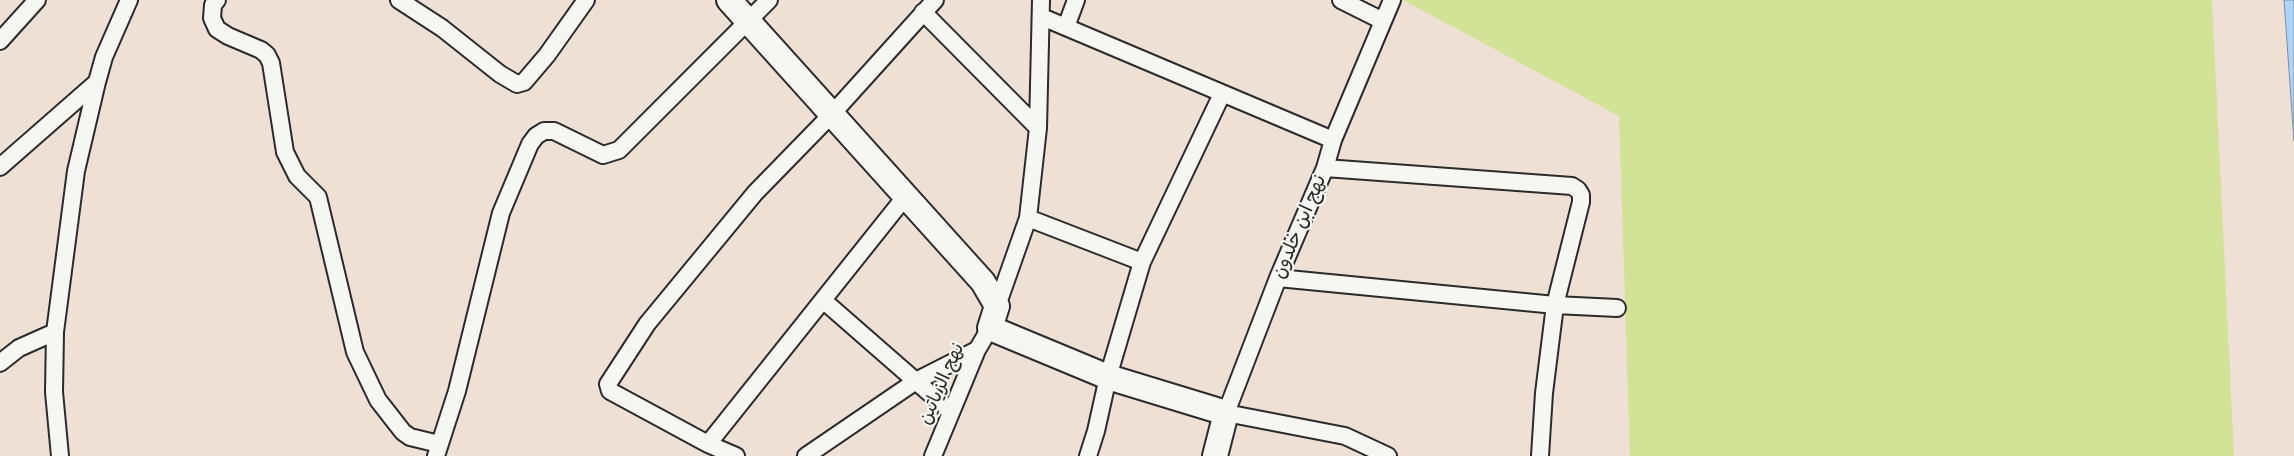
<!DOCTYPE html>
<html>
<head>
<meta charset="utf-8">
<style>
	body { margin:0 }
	canvas { display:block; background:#eee0d4 }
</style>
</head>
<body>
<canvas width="2294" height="456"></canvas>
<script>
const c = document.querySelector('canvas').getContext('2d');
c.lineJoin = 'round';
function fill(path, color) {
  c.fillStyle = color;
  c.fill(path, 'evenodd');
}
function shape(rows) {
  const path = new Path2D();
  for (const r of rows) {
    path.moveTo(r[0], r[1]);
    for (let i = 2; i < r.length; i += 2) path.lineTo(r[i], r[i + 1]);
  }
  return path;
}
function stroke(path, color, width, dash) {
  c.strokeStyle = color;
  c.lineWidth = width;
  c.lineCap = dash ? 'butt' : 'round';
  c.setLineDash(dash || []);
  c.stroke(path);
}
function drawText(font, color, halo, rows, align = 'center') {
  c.font = font + ' Sriracha,"Playpen Sans Arabic",sans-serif';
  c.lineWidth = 4.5;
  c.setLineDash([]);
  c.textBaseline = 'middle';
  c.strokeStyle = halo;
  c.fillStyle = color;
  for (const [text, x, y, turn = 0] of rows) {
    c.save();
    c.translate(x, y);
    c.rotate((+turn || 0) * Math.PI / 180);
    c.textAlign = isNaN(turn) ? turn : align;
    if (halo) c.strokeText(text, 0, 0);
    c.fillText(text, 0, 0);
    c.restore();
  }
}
fill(shape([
	[1403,0,2212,0,2234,456,1630,456,1619,116]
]), '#d2e397');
const water = shape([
	[2284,0,2294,0,2294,141,2284,0]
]);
fill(water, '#aed3f7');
stroke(water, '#7a90a5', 1);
const street = shape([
	[217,0,213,5,212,18,217,29,228,36,261,50,267,55,271,63,285,152,297,176,318,197,355,352,378,400,403,432,410,437,439,444],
	[399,0,442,28,500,74,517,84,524,82,547,55,586,0],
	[1341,0,1383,21],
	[923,12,1038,128],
	[1042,17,1333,140],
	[1066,27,1076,0],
	[0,41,37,0],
	[0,167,97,82],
	[1325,168,1572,186,1578,190,1581,195,1581,202,1555,305,1544,393,1540,456],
	[1028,218,1142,262],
	[1278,278,1555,305,1617,308],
	[824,301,950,411],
	[997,306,1028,218,1038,128,1041,0],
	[0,363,19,348,55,332],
	[708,444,905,197],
	[60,456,54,392,55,332,76,171,97,82,104,57,129,0],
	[436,456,457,391,501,213,530,144,536,136,544,131,554,131,603,155,619,150,769,0],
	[736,456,708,444,610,391,608,384,647,324,755,193,832,114,935,0],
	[806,456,916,381,977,350],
	[933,456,977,350,990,328],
	[1088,456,1096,431,1108,377,1142,262,1222,94],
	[1388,456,1345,436,1226,413,1278,278,1325,168,1333,140,1392,0]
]);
const secondary = shape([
	[729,0,983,282,997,306,990,328,1108,377,1226,413,1215,456]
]);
stroke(street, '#2b2b2b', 20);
stroke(secondary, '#2b2b2b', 28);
stroke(street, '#f6f6f2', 16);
stroke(secondary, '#f6f6f2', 24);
drawText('19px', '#2b2b2b', '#f6f6f2', [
	["نهج ابن خلدون",1300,227,-67],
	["نهج الزياتين",942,384,-66]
]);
</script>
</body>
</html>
